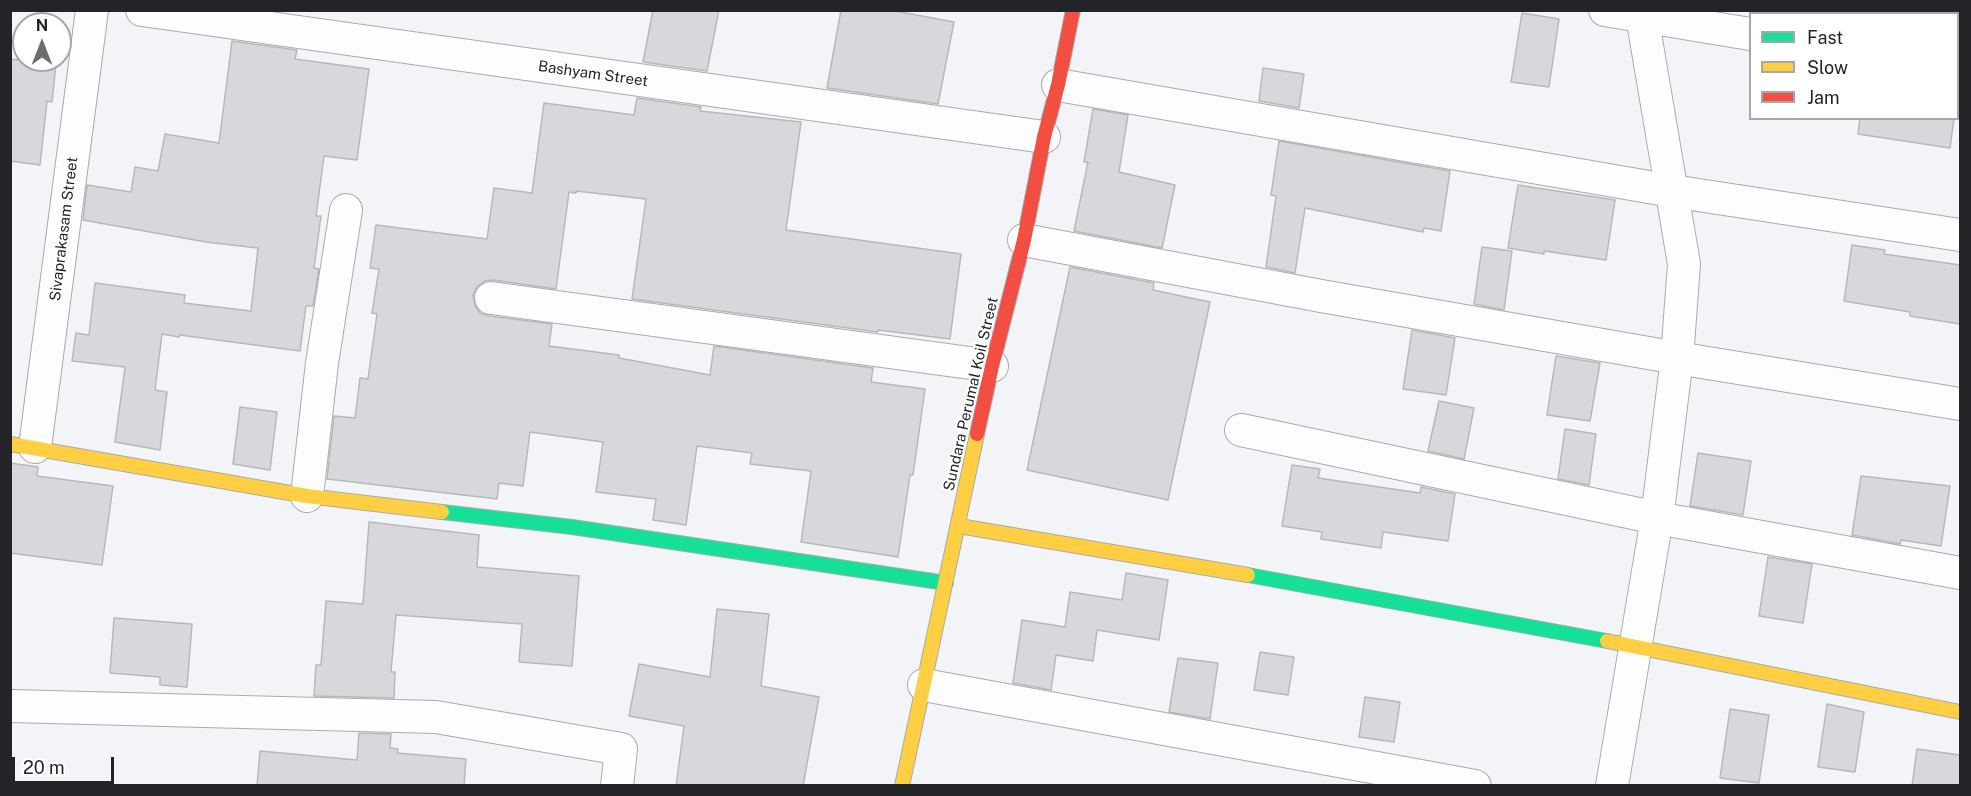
<!DOCTYPE html>
<html>
<head>
<meta charset="utf-8">
<style>
	body { margin:0 }
	#map { position:relative; width:1971px; height:796px; overflow:hidden; background:#f2f4f7; font-family:"Public Sans",sans-serif }
	canvas { display:block }
	.frame { position:absolute; inset:0; border:12px solid #232427; pointer-events:none }
	.legend { position:absolute; left:1749px; top:12px; width:210px; height:108px; box-sizing:border-box; background:#fff; border:2px solid #a7a7a9; margin:0; padding:8px 10px; list-style:none; font-size:18px; color:#232427 }
	.legend li { display:flex; align-items:center; gap:12px; height:30px }
	.legend b { width:30px; border:2px solid #a7a7a9 }
	.north { position:absolute; left:12px; top:12px; width:60px; height:60px; box-sizing:border-box; background:#fff; border:2px solid #a7a7a9; border-radius:50%; rotate:0deg; font-size:16px; font-weight:700; line-height:24px; text-align:center; color:#232427 }
	.north::after { content:''; display:block; margin:auto; width:21px; height:27px; background:#6b6d70; clip-path:polygon(50% 0,100% 100%,50% 72%,0 100%) }
	.scale { position:absolute; left:12px; top:757px; width:102px; height:27px; box-sizing:border-box; border:3px solid #232427; border-top:0; padding-left:8px; font-size:18px; line-height:21px; white-space:nowrap; color:#232427; -webkit-text-stroke:4px #fff; paint-order:stroke }
</style>
</head>
<body>
<div id="map">
<canvas width="1971" height="796"></canvas>
<div class="frame"></div>
<ul class="legend">
<li><b style="height:8px;background:#16e098"></b>Fast</li>
<li><b style="height:8px;background:#ffcf43"></b>Slow</li>
<li><b style="height:8px;background:#f24e42"></b>Jam</li>
</ul>
<div class="north">N</div>
<div class="scale">20 m</div>
</div>
<script>
const c = document.querySelector('canvas').getContext('2d');
c.lineJoin = 'round';
function fill(path, color) {
  c.fillStyle = color;
  c.fill(path, 'evenodd');
}
function shape(rows) {
  const path = new Path2D();
  for (const r of rows) {
    path.moveTo(r[0], r[1]);
    for (let i = 2; i < r.length; i += 2) path.lineTo(r[i], r[i + 1]);
  }
  return path;
}
function stroke(path, color, width, dash) {
  c.strokeStyle = color;
  c.lineWidth = width;
  c.lineCap = dash ? 'butt' : 'round';
  c.setLineDash(dash || []);
  c.stroke(path);
}
function drawText(font, color, halo, rows, align = 'center') {
  c.font = font + ' "Public Sans",sans-serif';
  c.lineWidth = 4.5;
  c.setLineDash([]);
  c.textBaseline = 'middle';
  c.strokeStyle = halo;
  c.fillStyle = color;
  for (const [text, x, y, turn = 0] of rows) {
    c.save();
    c.translate(x, y);
    c.rotate((+turn || 0) * Math.PI / 180);
    c.textAlign = isNaN(turn) ? turn : align;
    if (halo) c.strokeText(text, 0, 0);
    c.fillText(text, 0, 0);
    c.restore();
  }
}
const building = shape([
	[653,10,719,10,707,71,643,62,653,10],
	[841,10,890,10,954,22,938,104,827,88,841,10],
	[1522,13,1559,19,1549,87,1511,82,1522,13],
	[232,41,297,50,295,59,369,69,357,160,324,156,316,216,321,216,314,268,319,269,313,306,306,306,300,351,180,335,179,337,162,334,155,390,167,392,160,450,115,442,125,367,72,361,76,333,89,335,95,283,185,295,184,303,251,311,258,248,206,242,83,220,87,185,131,192,135,167,158,171,165,134,219,143,232,41],
	[10,59,56,64,52,102,47,101,40,165,10,161,10,59],
	[1263,68,1304,74,1299,108,1259,101,1263,68],
	[637,98,701,107,700,111,801,122,786,230,961,254,950,339,878,330,878,332,632,299,646,199,576,191,576,193,569,192,556,289,493,280,485,281,477,287,473,295,475,305,480,313,489,316,552,324,549,346,619,355,619,358,710,375,714,346,873,368,871,382,925,389,913,475,910,475,898,557,801,542,811,471,750,464,752,453,697,446,686,525,653,520,656,499,596,492,603,442,530,432,523,486,499,483,497,499,327,479,334,416,355,418,360,378,368,379,377,314,372,313,379,269,370,268,376,225,487,239,494,188,532,193,544,103,634,115,637,98],
	[1093,109,1128,115,1119,172,1175,185,1162,248,1074,231,1088,162,1084,162,1093,109],
	[1860,118,1954,118,1950,148,1858,134,1860,118],
	[1279,141,1450,171,1441,231,1424,228,1423,232,1305,208,1295,273,1266,267,1276,196,1271,195,1279,141],
	[1518,185,1615,200,1606,260,1544,251,1544,254,1508,248,1518,185],
	[1852,245,1885,250,1884,254,1960,265,1960,324,1910,316,1910,312,1844,301,1852,245],
	[1482,247,1512,251,1504,310,1474,304,1482,247],
	[1070,267,1154,283,1153,290,1210,302,1168,500,1027,470,1070,267],
	[1412,330,1455,338,1446,395,1403,389,1412,330],
	[1556,356,1600,363,1590,421,1547,415,1556,356],
	[1439,401,1474,408,1464,459,1428,451,1439,401],
	[240,407,277,412,270,470,233,464,240,407],
	[1565,429,1596,434,1589,485,1558,479,1565,429],
	[1698,453,1751,461,1743,515,1690,506,1698,453],
	[10,463,38,467,37,476,113,486,102,565,10,553,10,463],
	[1292,465,1320,469,1318,478,1420,493,1421,487,1455,494,1448,541,1383,532,1381,548,1321,539,1322,532,1282,526,1292,465],
	[1861,476,1950,486,1941,546,1901,540,1900,544,1852,535,1861,476],
	[369,522,479,535,477,567,579,576,572,666,519,662,522,624,396,615,391,672,395,672,394,698,314,696,316,665,321,665,326,601,363,604,369,522],
	[1768,557,1812,564,1803,623,1759,616,1768,557],
	[1126,573,1168,580,1159,640,1097,630,1093,661,1056,655,1051,690,1013,683,1022,620,1065,627,1070,592,1122,600,1126,573],
	[717,609,769,614,761,686,819,697,803,786,676,786,684,726,629,716,639,664,710,677,717,609],
	[114,618,192,624,187,687,160,685,160,677,110,673,114,618],
	[1260,652,1294,657,1288,695,1254,690,1260,652],
	[1178,658,1218,663,1210,719,1169,712,1178,658],
	[1365,697,1400,702,1394,742,1359,737,1365,697],
	[1827,704,1864,712,1855,772,1818,767,1827,704],
	[1730,709,1769,715,1759,783,1720,778,1730,709],
	[359,733,391,734,390,748,398,749,397,753,466,759,464,786,257,786,260,751,357,760,359,733],
	[1917,749,1960,755,1960,786,1912,786,1917,749]
]);
fill(building, '#d7d8db');
stroke(building, '#b7b8ba', 1.5);
const street = shape([
	[142,10,1044,137],
	[1605,10,1750,34],
	[1958,68,1960,69],
	[1058,85,1672,191,1960,235],
	[1024,240,1321,296,1677,358,1960,404],
	[491,298,992,366],
	[1241,430,1657,518,1960,573],
	[35,447,92,10],
	[307,496,322,363,346,210],
	[924,685,1475,786],
	[10,706,436,717,621,749,617,786],
	[1612,786,1657,518,1677,358,1684,264,1641,10]
]);
const fast = shape([
	[442,512,572,527,946,583],
	[1248,575,1607,641]
]);
const slow = shape([
	[10,444,307,496,442,512],
	[959,526,1248,575],
	[1607,641,1960,712],
	[902,786,977,434]
]);
const jam = shape([
	[977,434,992,366,1024,240,1044,137,1058,85,1073,10]
]);
stroke(street, '#a9abad', 34);
stroke(fast, '#a9abad', 16);
stroke(slow, '#a9abad', 16);
stroke(jam, '#a9abad', 16);
stroke(street, '#fdfdfe', 32);
stroke(fast, '#16e098', 14);
stroke(slow, '#ffcf43', 14);
stroke(jam, '#f24e42', 14);
drawText('15px', '#232427', '#fff', [
	["Bashyam Street",593,74,8],
	["Sivaprakasam Street",64,229,-83],
	["Sundara Perumal Koil Street",971,394,-77]
]);
</script>
</body>
</html>
